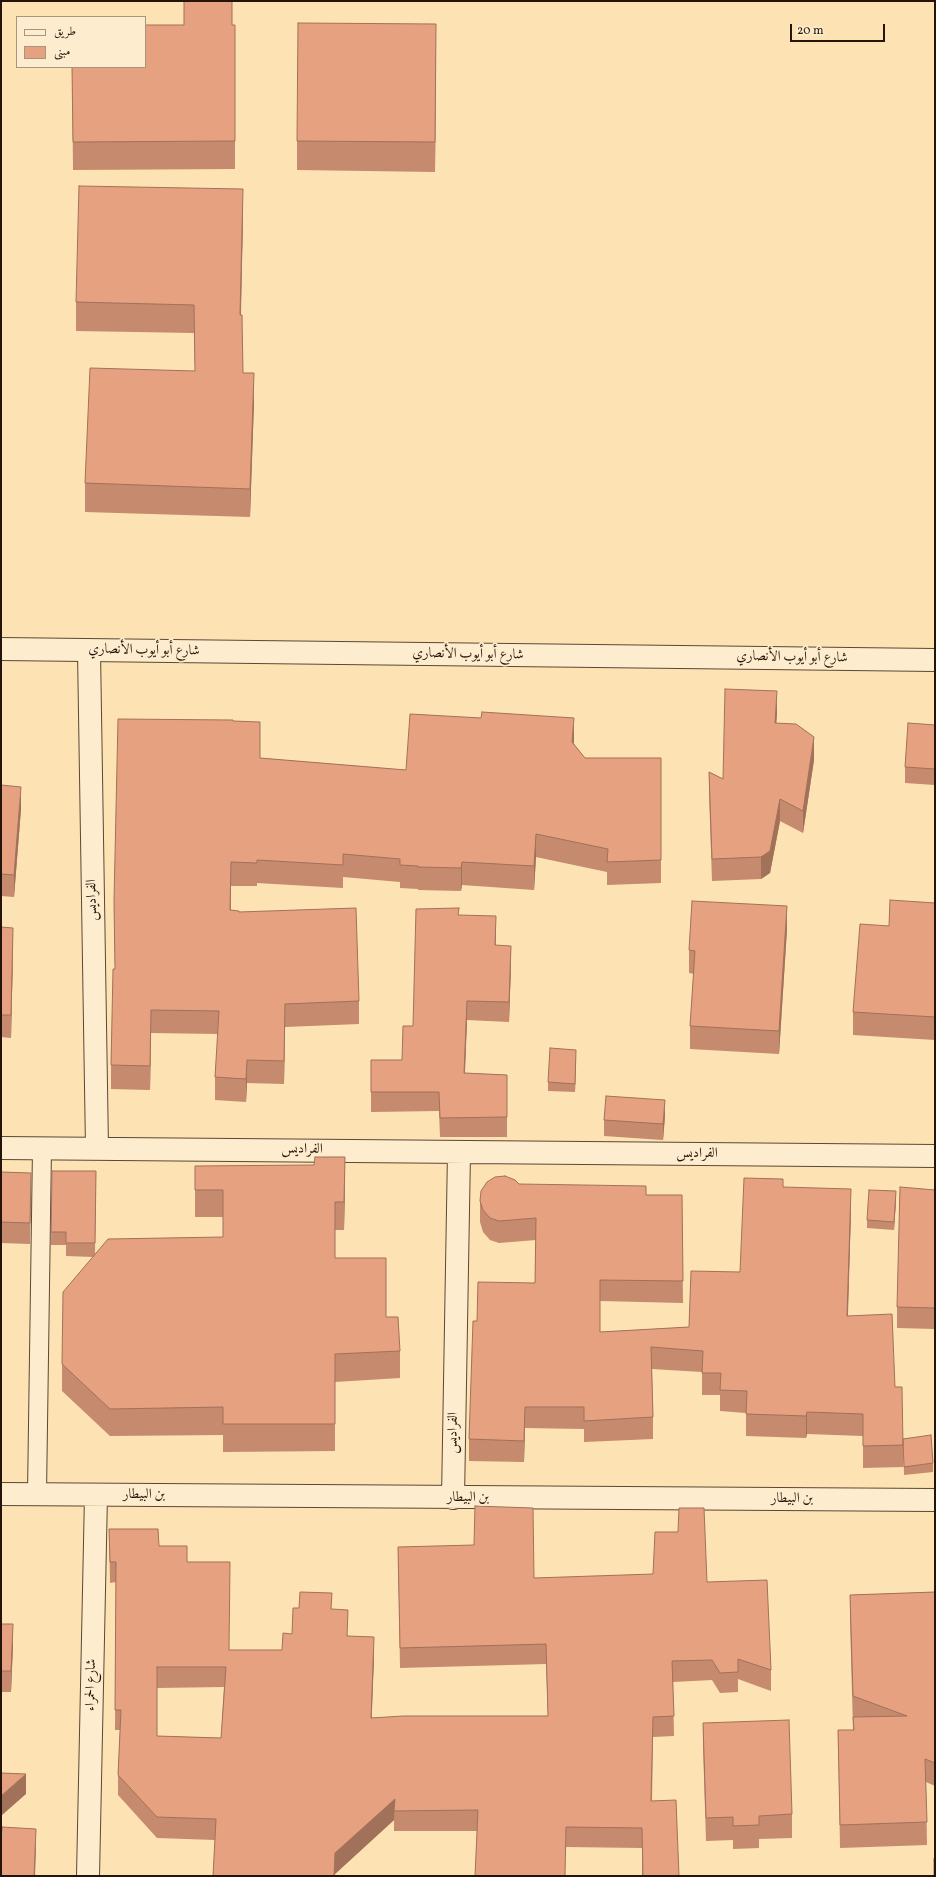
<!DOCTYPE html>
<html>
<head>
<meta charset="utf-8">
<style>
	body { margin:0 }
	#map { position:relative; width:936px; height:1877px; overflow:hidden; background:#fde2b4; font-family:Vollkorn,Amiri,serif }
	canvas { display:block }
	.frame { position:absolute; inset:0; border:2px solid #241409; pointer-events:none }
	.legend { position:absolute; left:16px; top:16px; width:130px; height:52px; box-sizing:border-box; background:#feecce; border:1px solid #a7967f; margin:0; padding:5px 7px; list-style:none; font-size:12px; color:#241409 }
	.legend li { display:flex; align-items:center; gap:8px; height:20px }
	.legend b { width:20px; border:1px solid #a7967f }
	.scale { position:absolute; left:790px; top:24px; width:95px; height:18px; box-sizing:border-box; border:2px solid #241409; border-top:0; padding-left:5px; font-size:12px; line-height:14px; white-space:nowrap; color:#241409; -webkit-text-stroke:3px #feecce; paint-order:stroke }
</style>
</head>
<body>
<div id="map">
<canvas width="936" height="1877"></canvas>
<div class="frame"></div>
<ul class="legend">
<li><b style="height:5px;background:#feecce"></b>طريق</li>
<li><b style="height:11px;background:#e6a180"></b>مبنى</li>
</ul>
<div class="scale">20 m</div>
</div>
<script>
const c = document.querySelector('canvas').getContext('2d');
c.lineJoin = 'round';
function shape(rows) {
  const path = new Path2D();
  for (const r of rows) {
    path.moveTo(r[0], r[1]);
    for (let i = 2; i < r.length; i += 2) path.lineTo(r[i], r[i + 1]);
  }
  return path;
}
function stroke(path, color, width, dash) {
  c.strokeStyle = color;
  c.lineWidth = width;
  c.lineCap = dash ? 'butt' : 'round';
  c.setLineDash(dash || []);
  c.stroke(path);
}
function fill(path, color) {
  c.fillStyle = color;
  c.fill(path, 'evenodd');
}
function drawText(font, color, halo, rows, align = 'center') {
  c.font = font + ' Vollkorn,Amiri,serif';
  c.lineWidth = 3.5;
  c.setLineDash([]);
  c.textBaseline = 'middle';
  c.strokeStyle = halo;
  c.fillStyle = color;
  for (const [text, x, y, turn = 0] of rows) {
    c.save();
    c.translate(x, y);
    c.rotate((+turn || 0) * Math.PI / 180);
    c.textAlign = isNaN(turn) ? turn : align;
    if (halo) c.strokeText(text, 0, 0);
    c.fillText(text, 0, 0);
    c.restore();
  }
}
const service = shape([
	[37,1494,42,1148]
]);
const minor = shape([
	[89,651,97,1148],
	[1,1148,935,1156],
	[1,1494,935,1500],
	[453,1498,459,1152],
	[88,1876,96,1495]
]);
const tertiary = shape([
	[1,649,935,660]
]);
stroke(service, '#5a4834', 20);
stroke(minor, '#5a4834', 24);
stroke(tertiary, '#5a4834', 24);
stroke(service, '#feecce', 18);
stroke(minor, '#feecce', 22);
stroke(tertiary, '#feecce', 22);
fill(shape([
	[232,25,235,25,235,169,73,170,72,67],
	[436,54,435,172,297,170,297,141],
	[243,217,241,315,243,373,254,402,250,517,85,512,85,483,195,371,194,333,76,331,76,302],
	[777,713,776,723,814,760,803,833,780,821,770,873,761,879,712,881,709,794,709,772,723,779],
	[233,721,260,745,260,758,406,770,574,744,661,860,661,883,607,885,607,872,536,857,534,890,462,885,461,891,418,890,418,889,400,888,400,882,343,877,343,888,257,883,257,886,231,886,231,910,239,912,359,1001,359,1024,285,1027,284,1084,247,1083,246,1102,215,1100,215,1077,218,1034,151,1033,150,1090,111,1089,111,1065,115,969,114,901],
	[935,725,935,785,905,783,905,767],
	[1,785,21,809,14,897,1,896],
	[935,903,935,1040,853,1035,853,1012,889,926],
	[1,927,13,950,11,1038,1,1037],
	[787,929,779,1054,690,1049,690,1026,694,974,689,973,689,950],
	[496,935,495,945,511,965,509,1022,467,1020,465,1073,507,1075,507,1137,440,1137,439,1111,371,1112,371,1060,402,1060,413,1026],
	[576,1058,575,1092,548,1091,548,1082],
	[665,1116,663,1140,604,1136,604,1120],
	[195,1166,345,1185,344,1230,335,1230,335,1258,386,1317,400,1351,400,1378,335,1382,335,1451,223,1452,223,1435,110,1436,62,1391,62,1364,93,1257,66,1256,66,1245,51,1245,52,1171,96,1171,95,1255,223,1237,223,1217,195,1217],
	[1,1172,31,1194,30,1244,1,1243],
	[519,1184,646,1195,682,1195,683,1303,600,1301,600,1332,689,1327,740,1272,783,1187,851,1211,848,1316,895,1387,903,1445,903,1467,863,1468,863,1436,807,1434,806,1438,746,1436,746,1413,720,1411,720,1395,702,1395,702,1372,652,1369,653,1417,653,1439,584,1442,584,1429,525,1428,524,1462,469,1461,469,1439,477,1321,535,1283,536,1240,499,1243,490,1240,483,1232,480,1222,480,1201],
	[935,1190,935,1329,897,1328,897,1307],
	[896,1200,894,1230,867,1228,867,1220],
	[903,1439,933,1463,933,1472,904,1475],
	[109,1529,159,1546,187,1562,229,1650,282,1650,292,1634,332,1609,348,1636,374,1657,371,1718,548,1716,546,1664,400,1668,398,1547,534,1578,707,1582,771,1670,771,1691,738,1679,738,1692,720,1693,712,1680,673,1682,674,1736,653,1737,652,1801,679,1876,642,1876,642,1848,566,1847,477,1831,394,1831,394,1820,335,1874,334,1876,213,1876,215,1840,157,1838,118,1795,118,1775,120,1730,115,1730,116,1582,110,1583],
	[224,1687,221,1738,157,1736,157,1688],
	[935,1592,935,1786,926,1782,927,1845,840,1848,838,1730,853,1730,850,1618,850,1595],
	[1,1624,13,1645,11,1692,1,1692],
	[703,1723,792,1814,792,1838,759,1839,759,1848,733,1849,733,1840,706,1841,703,1746]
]), '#c68a6e');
fill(shape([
	[436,24,436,54,435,172,435,142],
	[243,189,243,217,240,344,240,315],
	[254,373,254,402,250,517,250,489],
	[777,691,777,713,775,745,775,723],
	[574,718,574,741,572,765,572,742],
	[814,737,814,760,803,833,803,811],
	[21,787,21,809,14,897,14,875],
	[780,799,780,821,770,873,761,879,761,857],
	[536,834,536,857,534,890,534,866],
	[462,862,462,885,461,891,461,868],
	[787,906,787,929,779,1054,779,1031],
	[496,916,496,935,495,965,495,945],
	[13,928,13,950,11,1038,11,1015],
	[511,946,511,965,509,1022,509,1002],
	[467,1001,467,1020,464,1092,464,1073],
	[285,1004,285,1027,284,1084,284,1061],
	[151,1010,151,1033,150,1090,150,1066],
	[576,1050,576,1058,575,1092,575,1084],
	[247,1060,247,1083,246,1102,246,1079],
	[665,1100,665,1116,663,1140,663,1124],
	[345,1157,345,1185,344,1230,344,1202],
	[851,1189,851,1211,847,1338,847,1316],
	[896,1191,896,1200,894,1230,894,1222],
	[525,1407,525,1428,524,1462,524,1441],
	[807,1412,807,1434,806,1438,806,1416],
	[13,1624,13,1645,11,1692,11,1671],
	[374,1637,374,1657,371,1738,371,1718],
	[26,1774,26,1794,1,1816,1,1796],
	[395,1799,394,1820,335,1874,334,1876,335,1853],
	[36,1829,36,1849,35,1876,34,1876]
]), '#a1715a');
const building = shape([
	[184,1,232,1,232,25,235,25,235,141,73,142,72,67,145,67,145,25,184,25,184,1],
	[298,23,436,24,435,142,297,141,298,23],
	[79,186,243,189,240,315,242,315,243,373,254,373,250,489,85,483,90,368,195,371,194,305,76,302,79,186],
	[725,689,777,691,775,723,796,724,814,737,803,811,780,799,770,851,761,857,712,859,709,772,723,779,725,689],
	[482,712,574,718,572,742,585,758,661,758,661,860,607,862,608,849,536,834,534,866,462,862,461,868,418,867,418,866,400,865,400,859,343,854,343,865,257,860,257,863,231,862,230,910,239,911,239,912,356,908,359,1001,285,1004,284,1061,247,1060,246,1079,215,1077,219,1011,151,1010,150,1066,111,1065,113,969,115,969,114,901,118,719,233,720,233,721,260,722,260,758,406,770,410,714,481,718,482,712],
	[908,723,935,725,935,769,905,767,908,723],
	[1,785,21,787,14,875,1,874,1,785],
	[890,900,935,903,935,1017,853,1012,860,924,889,926,890,900],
	[692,901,787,906,779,1031,690,1026,695,951,689,950,692,901],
	[459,908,458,915,496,916,495,945,511,946,509,1002,467,1001,464,1073,507,1075,507,1117,440,1118,439,1092,371,1092,371,1060,402,1060,403,1026,413,1026,416,909,459,908],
	[1,927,13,928,11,1015,1,1015,1,927],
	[550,1048,576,1050,575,1084,548,1082,550,1048],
	[606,1096,665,1100,663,1124,604,1120,606,1096],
	[315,1157,345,1157,344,1202,335,1202,335,1258,386,1258,386,1317,398,1317,400,1351,335,1354,335,1424,223,1424,223,1407,110,1409,62,1364,63,1292,108,1239,223,1237,223,1190,195,1190,195,1166,314,1165,315,1157],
	[52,1171,96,1171,95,1243,66,1243,66,1232,51,1232,52,1171],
	[1,1172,31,1173,30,1223,1,1222,1,1172],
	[505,1176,515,1180,519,1184,646,1186,646,1195,682,1195,683,1281,600,1280,600,1332,689,1327,691,1271,740,1272,744,1178,783,1179,783,1187,851,1189,847,1316,892,1314,895,1387,902,1387,903,1445,863,1446,863,1414,807,1412,806,1416,746,1414,747,1391,720,1390,721,1373,702,1373,703,1351,651,1347,653,1417,584,1421,584,1407,525,1407,524,1441,469,1439,473,1321,477,1321,478,1282,535,1283,536,1218,499,1221,490,1218,483,1210,480,1201,481,1191,487,1182,495,1177,505,1176],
	[900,1187,935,1190,935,1308,897,1307,900,1187],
	[869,1190,896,1191,894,1222,867,1220,869,1190],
	[931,1435,933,1463,904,1467,903,1439,931,1435],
	[475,1506,533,1508,534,1578,653,1574,655,1532,678,1532,679,1508,704,1508,707,1582,767,1580,771,1670,738,1659,738,1672,720,1673,712,1660,672,1661,674,1716,653,1717,651,1801,676,1800,679,1876,643,1876,642,1828,566,1827,565,1876,475,1876,478,1810,394,1811,395,1799,335,1853,334,1876,213,1876,216,1819,157,1817,118,1775,121,1710,115,1710,116,1562,110,1562,109,1529,158,1529,159,1546,187,1546,187,1562,230,1562,229,1650,282,1650,283,1633,292,1634,293,1608,299,1608,300,1592,332,1593,331,1609,348,1610,347,1636,374,1637,371,1718,403,1716,548,1716,546,1644,400,1648,398,1547,474,1545,475,1506],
	[157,1667,226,1667,221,1738,157,1736,157,1667],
	[935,1592,935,1763,925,1759,927,1822,840,1825,838,1730,854,1730,853,1717,907,1716,853,1696,850,1595,935,1592],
	[1,1624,13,1624,11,1671,1,1671,1,1624],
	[789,1720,792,1814,759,1816,759,1825,733,1826,733,1817,706,1818,703,1723,789,1720],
	[1,1773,26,1774,1,1796,1,1773],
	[2,1827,36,1829,34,1876,1,1876,1,1842,2,1827],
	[934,1859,935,1859,935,1876,934,1876,934,1859]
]);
fill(building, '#e6a180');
stroke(building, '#a1715a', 1);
drawText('14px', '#241409', '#feecce', [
	["شارع أبو أيوب الأنصاري",144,651,1],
	["شارع أبو أيوب الأنصاري",468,655,1],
	["شارع أبو أيوب الأنصاري",792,658,1],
	["الفراديس",93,900,-91],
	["الفراديس",302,1150,1],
	["الفراديس",697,1154],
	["الفراديس",454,1433,-89],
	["بن البيطار",144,1495],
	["بن البيطار",468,1498],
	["بن البيطار",792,1499],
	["شارع الحمراء",92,1685,-89]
]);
</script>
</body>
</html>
